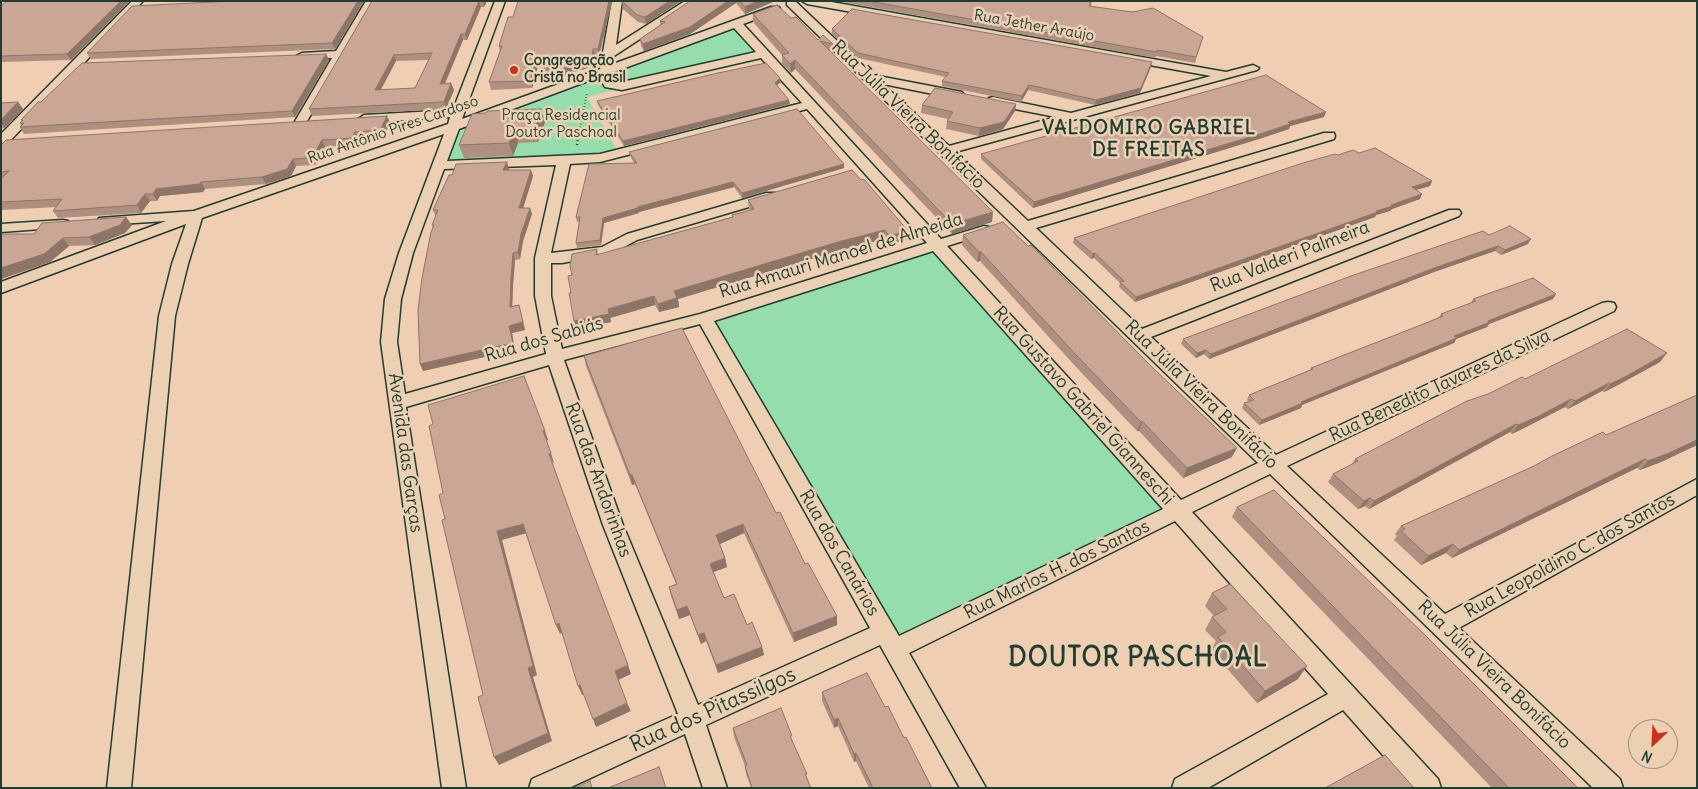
<!DOCTYPE html>
<html>
<head>
<meta charset="utf-8">
<style>
	body { margin:0 }
	#map { position:relative; width:1698px; height:789px; overflow:hidden; background:#efceb2; font-family:Delius,sans-serif }
	canvas { display:block }
	.frame { position:absolute; inset:0; border:2px solid #1f3d34; pointer-events:none }
	.north { position:absolute; left:1628px; top:719px; width:50px; height:50px; box-sizing:border-box; background:#ebd0b2; border:1px solid #999580; border-radius:50%; rotate:205deg; font-size:14px; font-weight:700; line-height:20px; text-align:center; color:#1f3d34 }
	.north::after { content:''; display:block; margin:auto; width:18px; height:22px; background:#c8321e; clip-path:polygon(50% 0,100% 100%,50% 72%,0 100%) }
</style>
</head>
<body>
<div id="map">
<canvas width="1698" height="789"></canvas>
<div class="frame"></div>
<div class="north">N</div>
</div>
<script>
const c = document.querySelector('canvas').getContext('2d');
c.lineJoin = 'round';
function fill(path, color) {
  c.fillStyle = color;
  c.fill(path, 'evenodd');
}
function shape(rows) {
  const path = new Path2D();
  for (const r of rows) {
    path.moveTo(r[0], r[1]);
    for (let i = 2; i < r.length; i += 2) path.lineTo(r[i], r[i + 1]);
  }
  return path;
}
function stroke(path, color, width, dash) {
  c.strokeStyle = color;
  c.lineWidth = width;
  c.lineCap = dash ? 'butt' : 'round';
  c.setLineDash(dash || []);
  c.stroke(path);
}
function drawText(font, color, halo, rows, align = 'center') {
  c.font = font + ' Delius,sans-serif';
  c.lineWidth = 5;
  c.setLineDash([]);
  c.textBaseline = 'middle';
  c.strokeStyle = halo;
  c.fillStyle = color;
  for (const [text, x, y, turn = 0] of rows) {
    c.save();
    c.translate(x, y);
    c.rotate((+turn || 0) * Math.PI / 180);
    c.textAlign = isNaN(turn) ? turn : align;
    if (halo) c.strokeText(text, 0, 0);
    c.fillText(text, 0, 0);
    c.restore();
  }
}
fill(shape([
	[736,26,761,53,587,97,618,152,600,155,442,163,458,127],
	[937,244,1178,511,894,649,704,318]
]), '#95deac');
const minor = shape([
	[132,1,143,1,6,145,1,146,1,134,132,1],
	[366,1,376,1,306,123,304,126,296,126,294,123,332,58,302,59,296,56,302,53,336,51,366,1],
	[495,1,505,1,462,119,600,69,612,1,622,1,616,45,685,1,698,1,614,56,613,64,771,7,779,7,780,9,779,11,743,24,941,239,984,226,989,227,991,230,989,233,947,246,1181,500,1258,463,787,5,787,1,795,1,873,75,962,92,964,95,958,99,883,84,949,146,1056,117,989,104,987,101,989,98,993,97,1071,113,1211,76,807,4,802,1,826,1,1226,72,1253,65,1259,68,1257,70,955,152,1028,221,1324,133,1334,133,1335,136,1334,139,1036,228,1142,329,1449,210,1459,210,1461,213,1459,216,1151,337,1276,455,1602,303,1608,302,1614,303,1616,307,1614,311,1287,466,1445,614,1697,479,1697,495,1459,628,1620,779,1623,788,1593,788,1270,474,1192,512,1438,779,1441,788,1412,788,1343,710,1208,788,1172,788,1175,779,1328,694,1175,521,909,653,986,788,960,788,880,645,706,725,727,788,703,788,685,734,569,788,529,788,532,779,678,714,603,525,549,365,406,407,466,788,442,788,381,342,385,299,399,253,444,134,202,218,188,264,175,316,131,788,107,788,159,316,172,264,186,224,1,293,1,282,166,221,104,225,99,224,97,221,99,218,194,211,448,124,450,117,364,123,358,119,364,115,453,110,495,1],
	[734,28,756,52,622,82,613,81,611,77,611,73,734,28],
	[761,58,802,103,600,154,447,161,459,129,599,77,605,87,622,90,761,58],
	[807,109,927,243,700,314,562,349,551,296,551,263,562,263,611,254,637,240,776,199,778,196,776,193,766,193,627,234,602,247,551,253,570,164,600,162,807,109],
	[556,165,535,258,535,296,546,354,405,394,397,342,401,299,413,253,444,169,556,165],
	[933,251,1163,509,899,636,714,321,933,251],
	[700,324,870,628,698,705,623,525,564,360,700,324],
	[63,220,68,221,70,224,68,227,1,232,1,224,63,220]
]);
stroke(minor, '#1f3d34', 3);
stroke(shape([
	[578,139,587,92]
]), '#1f3d34', 2, [0.5, 2.5]);
stroke(shape([
	[577,145,578,137]
]), '#1f3d34', 2.5, [1, 3]);
fill(minor, '#ebd0b2');
fill(shape([
	[130,1,71,60,1,62,1,6],
	[234,1,364,1,335,49,91,59,87,53],
	[372,1,487,1,484,7,481,7,467,40,463,40,445,84,451,83,454,90,446,109,312,116,309,109],
	[429,60,415,88,381,90,396,61],
	[612,1,599,56,595,56,593,66,555,79,538,66,532,88,491,90,489,82,500,51,499,46,513,17],
	[622,1,681,1,646,24,638,22,623,9],
	[690,1,773,1,773,2,745,14,736,3,690,34,644,51,641,46,640,39,660,25,660,21],
	[843,1,1092,1,1091,6,1203,37,1195,63,1156,56,1155,58,843,2],
	[753,14,791,18,818,40,833,44,833,53,831,52,992,222,952,234,795,69,791,73,782,64,782,55,753,22],
	[832,29,1151,67,1140,93,1095,105,1028,90,1021,102,942,86,942,81,946,77,858,58,832,34],
	[326,54,329,60,295,117,24,134,20,127,21,125,20,123,22,121,21,120,41,102],
	[781,82,777,85,790,104,624,146,598,105,597,101],
	[18,102,23,109,5,128,1,128,1,103],
	[1016,104,1015,111,1003,129,979,136,946,129,947,121,948,119,921,113,922,105],
	[472,114,545,122,538,142,518,143,513,156,464,158,459,145],
	[387,116,390,123,383,137,358,139,355,145,325,147,315,165,296,166,291,176,266,184,205,189,203,192,160,196,157,201,150,201,141,213,58,218,53,211,56,207,1,210,1,145],
	[1324,117,1290,126,1289,129,1259,139,1033,208,981,159,981,154],
	[629,152,844,168,742,198,734,187,639,212,639,213,604,223,601,245,577,248,576,243,580,221,577,222,576,217,634,163,630,156],
	[1338,155,1432,181,1430,186,1416,190,1420,199,1392,209,1390,211,1376,215,1375,217,1135,302,1119,287,1120,283,1094,258,1091,259,1073,243,1074,238],
	[509,169,508,170,531,170,533,176,523,208,530,208,532,214,523,241,520,259,515,260,513,285,512,306,519,305,525,330,512,333,515,350,423,371,433,228,432,225,436,217,433,210],
	[852,170,908,239,889,245,884,239,838,251,678,299,679,307,659,312,655,305,610,318,611,322,577,329,571,293,572,275,597,249,598,255,732,217,732,215,750,210,749,209,748,200],
	[132,225,125,233,95,245,69,246,50,262,1,279,1,234,34,234],
	[963,235,1232,457,1183,478,1139,431,1137,431,1076,367,980,261,977,262,962,245],
	[1489,235,1528,244,1501,255,1495,251,1434,272,1209,359,1204,354,1196,358,1181,344,1183,339],
	[1556,294,1553,299,1489,324,1487,327,1456,339,1454,343,1302,405,1301,408,1259,425,1242,408,1244,403,1249,402,1247,400,1249,395,1310,370,1311,368,1426,323,1439,317,1441,314,1471,303,1473,299],
	[584,356,776,513,805,564,837,616,837,625,794,642,744,533,720,544,725,558,727,567,713,572,724,598,747,625,762,647,764,655,718,673,706,641,701,644,690,615,679,619,671,596,669,587,676,584,635,484,632,485,586,366],
	[1660,362,1618,385,1604,392,1602,391,1568,409,1565,407,1530,425,1512,434,1510,432,1369,509,1365,506,1358,509,1328,482,1333,474,1351,465,1355,459,1525,379],
	[1697,395,1697,445,1661,462,1640,470,1637,468,1452,558,1446,553,1421,565,1394,540,1397,536,1395,534,1401,526],
	[1237,507,1578,788,1492,788,1232,517],
	[1212,593,1298,679,1257,703,1211,650,1216,641,1205,630,1212,617,1214,616,1205,606],
	[822,692,885,707,904,738,932,788,869,788,856,761,854,762,838,726,834,728,822,701],
	[733,728,793,743,811,788,751,788,746,774,745,766,734,737]
]), '#ad907f');
fill(shape([
	[121,1,130,1,71,60,67,54],
	[358,1,364,1,335,49,332,43],
	[479,1,481,7,467,40,465,34],
	[483,1,487,1,484,7],
	[609,1,612,1,599,56,598,49],
	[670,1,681,1,646,24,645,17],
	[728,1,736,1,736,3,690,34,644,51,643,44],
	[758,1,773,2,745,14,745,7],
	[461,34,463,40,442,90,440,84],
	[593,49,595,56,593,66,555,79,553,72],
	[326,54,329,60,295,117,292,111],
	[394,55,396,61,377,96,375,90],
	[536,59,538,66,532,88,530,81],
	[795,60,795,69,791,73,790,64],
	[1152,62,1151,67,1140,93,1095,105,1096,100],
	[780,78,781,82,775,87,775,83],
	[451,83,454,90,446,109,444,102],
	[1029,85,1028,90,1021,102,1022,96],
	[789,100,790,104,624,146,623,141],
	[18,102,23,109,5,128,1,123,1,120],
	[1016,104,1015,111,1003,129,979,136,980,128],
	[541,109,545,122,538,142,535,129],
	[1326,112,1324,117,1290,126,1289,129,1259,139,1033,208,1034,202,1288,122],
	[387,116,390,123,383,137,380,130],
	[515,129,518,143,513,156,509,143],
	[355,132,358,139,355,145,352,138],
	[322,140,325,147,315,165,312,158],
	[293,159,296,166,291,176,266,184,262,177],
	[507,162,509,169,505,177,503,170],
	[844,164,844,168,742,198,742,193],
	[531,170,533,176,521,215,519,208],
	[1432,181,1430,186,1409,192,1412,187],
	[201,182,205,189,203,192,160,196,157,201,153,194,156,189],
	[733,182,734,187,639,212,639,213,604,223,601,245,600,240,603,218,637,207],
	[145,194,150,201,141,213,137,205],
	[1422,194,1420,199,1392,209,1390,211,1376,215,1375,217,1135,302,1136,297,1376,211,1391,205],
	[530,208,532,214,523,241,520,259,518,252,521,234],
	[993,212,992,222,952,234,952,224],
	[126,217,132,225,125,233,95,245,89,237],
	[885,230,884,239,838,251,678,299,679,307,659,312,658,304,674,291,838,242],
	[908,231,908,239,889,245,889,236],
	[63,238,69,246,50,262,1,279,1,268],
	[1531,239,1528,244,1501,255,1505,250],
	[1498,246,1495,251,1434,272,1209,359,1211,354,1437,267],
	[979,252,981,252,980,261,977,262],
	[513,253,515,260,513,285,512,314,510,307,511,278],
	[1095,253,1094,258,1091,259,1093,254],
	[1556,294,1553,299,1489,324,1487,327,1456,339,1454,343,1302,405,1301,408,1259,425,1262,420,1301,402,1454,336,1488,321],
	[654,296,655,305,610,318,608,309],
	[519,305,525,330,512,333,515,350,423,371,420,364,509,326],
	[609,314,611,322,577,329,574,321],
	[1206,350,1204,354,1196,358,1197,353],
	[1667,353,1660,362,1618,385,1604,392,1610,384],
	[1609,383,1602,391,1568,409,1575,401],
	[1571,399,1565,407,1530,425,1512,434,1518,425],
	[1142,421,1139,431,1137,431,1141,422],
	[1516,424,1510,432,1369,509,1374,501],
	[543,431,545,431,548,440,546,441],
	[1697,440,1697,445,1661,462,1640,470,1648,461],
	[1237,448,1232,457,1183,478,1187,468],
	[551,453,554,463,553,463,549,454],
	[1645,459,1637,468,1452,558,1459,550],
	[630,475,632,475,635,484,632,485],
	[1370,498,1365,506,1358,509,1364,501],
	[523,524,527,533,502,540,537,675,533,677,552,741,499,765,494,757,528,668,497,531],
	[743,524,744,533,718,545,716,535],
	[1453,544,1446,553,1421,565,1428,556],
	[725,558,727,567,711,573,710,564],
	[687,606,690,615,679,619,677,610],
	[837,616,837,625,794,642,793,633],
	[559,623,563,632,560,634,556,625],
	[704,633,706,641,701,644,698,635],
	[762,647,764,655,718,673,716,665],
	[628,665,631,674,618,680,615,671],
	[1307,666,1298,679,1257,703,1265,691],
	[580,685,584,694,582,695,578,686],
	[627,703,631,711,596,727,593,719],
	[838,718,838,726,834,728,834,720],
	[856,753,856,761,854,762,854,754]
]), '#8d7568');
const building = shape([
	[7,1,121,1,67,54,1,56,1,6,7,1],
	[234,1,358,1,332,43,87,53,132,6,234,1],
	[372,1,483,1,479,1,465,34,461,34,440,84,451,83,444,102,309,109,372,1],
	[432,53,415,88,375,90,394,55,432,53],
	[518,1,609,1,598,49,593,49,592,59,553,72,536,59,530,81,489,82,502,46,499,46,508,17,513,17,518,1],
	[622,1,670,1,645,17,637,15,622,1],
	[690,1,728,1,690,27,643,44,640,39,665,22,660,21,690,1],
	[740,1,758,1,745,7,740,1],
	[868,1,1091,1,1089,6,1132,12,1153,8,1203,37,1196,57,1157,50,1157,52,868,1],
	[777,5,791,18,796,17,818,40,823,35,833,44,820,41,993,212,952,224,795,60,790,64,782,55,789,53,753,14,777,5],
	[852,9,1152,62,1141,88,1096,100,1029,85,1022,96,942,81,949,73,858,53,832,29,852,9],
	[326,54,292,111,20,127,24,123,20,123,23,120,21,120,38,102,41,102,82,63,326,54],
	[766,63,780,78,775,83,789,100,623,141,597,101,718,73,766,63],
	[1266,75,1326,112,1288,122,1290,124,1260,134,1034,202,981,154,1266,75],
	[935,88,1016,104,1004,122,980,128,947,121,953,112,922,105,935,88],
	[18,102,1,120,1,103,18,102],
	[541,109,535,129,515,129,509,143,459,145,472,114,486,113,487,111,541,109],
	[797,109,844,164,742,193,733,182,637,207,638,208,603,218,600,240,576,243,580,217,576,217,589,164,637,163,629,152,797,109],
	[387,116,380,130,355,132,352,138,322,140,312,158,293,159,287,169,262,177,201,182,199,184,156,189,153,194,145,194,137,205,53,211,62,199,1,202,1,179,9,171,1,172,1,145,6,140,387,116],
	[1375,148,1432,181,1412,187,1422,194,1391,205,1393,206,1376,211,1378,212,1136,297,1120,282,1124,281,1095,253,1093,254,1074,238,1303,163,1335,154,1338,155,1353,150,1359,153,1375,148],
	[507,162,503,170,531,170,519,208,530,208,521,234,518,252,513,253,511,278,510,307,519,305,523,322,509,326,513,343,420,364,418,310,422,278,431,232,434,225,432,225,438,210,433,210,449,175,452,175,456,164,507,162],
	[852,170,861,180,864,179,908,231,889,236,885,230,838,242,674,291,677,298,658,304,654,296,608,309,609,314,574,321,569,293,571,293,568,276,572,275,570,266,572,254,597,249,596,255,733,217,732,215,754,209,748,200,852,170],
	[126,217,120,225,89,237,63,238,44,254,1,268,1,234,34,234,42,223,126,217],
	[1003,222,1028,246,1031,245,1152,367,1237,448,1187,468,1142,421,1141,422,1078,357,981,252,979,252,963,235,1003,222],
	[1510,226,1531,239,1505,250,1498,246,1437,267,1211,354,1206,350,1197,353,1183,339,1351,276,1483,231,1489,235,1510,226],
	[1533,278,1556,294,1488,321,1490,322,1454,336,1457,338,1301,402,1303,403,1262,420,1244,403,1254,400,1249,395,1313,369,1311,368,1426,323,1443,316,1441,314,1476,301,1473,299,1533,278],
	[682,328,776,513,780,512,805,564,808,563,837,616,793,633,743,524,716,535,725,558,710,564,724,598,734,594,747,625,752,622,762,647,716,665,704,633,698,635,687,606,677,610,669,587,677,584,632,475,630,475,584,356,682,328],
	[1627,329,1667,353,1625,377,1610,384,1609,383,1575,401,1571,399,1537,417,1518,425,1516,424,1374,501,1370,498,1364,501,1333,474,1358,461,1355,459,1467,401,1488,394,1522,377,1525,379,1627,329],
	[524,376,545,431,543,431,551,453,549,454,575,526,628,665,615,671,627,703,593,719,580,685,578,686,559,623,556,625,523,524,497,531,533,666,528,668,548,733,494,757,478,697,483,695,442,520,445,519,439,495,443,493,429,426,433,424,428,405,524,376],
	[1697,395,1697,440,1669,453,1648,461,1645,459,1459,550,1453,544,1428,556,1401,531,1405,529,1401,526,1534,466,1552,456,1603,432,1606,435,1697,395],
	[1274,490,1424,634,1578,788,1509,788,1237,507,1274,490],
	[1230,584,1307,666,1265,691,1218,637,1226,632,1212,617,1227,609,1212,593,1230,584],
	[867,673,885,707,888,706,904,738,906,737,932,788,873,788,856,753,854,754,838,718,834,720,822,692,867,673],
	[781,708,792,736,790,736,807,774,805,774,811,788,752,788,745,766,747,765,733,728,781,708],
	[1385,755,1414,788,1325,788,1385,755],
	[659,767,666,788,608,788,659,767],
	[590,781,592,788,575,788,590,781]
]);
fill(building, '#c9a794');
stroke(building, '#8d7568', 1);
for (const [x, y, r, color] of [
	[514,70,5,"#c8321e"]
]) {
  const dot = new Path2D();
  dot.arc(x, y, r, 0, 2 * Math.PI);
  c.fillStyle = color;
  c.fill(dot);
  stroke(dot, '#ebd0b2', 2);
}
drawText('15px', '#1f3d34', '#ebd0b2', [
	["Rua Jether Araújo",1034,26,10],
	["Rua Antônio Pires Cardoso",393,130,-19]
]);
drawText('bold 15px', '#1f3d34', '#ebd0b2', [
	["Congregação",524,61],
	["Cristã no Brasil",524,78]
], 'left');
drawText('15px', '#25453a', '#ebd0b2', [
	["Praça Residencial",561,116],
	["Doutor Paschoal",561,133]
]);
drawText('18px', '#1f3d34', '#ebd0b2', [
	["Rua Júlia Vieira Bonifácio",908,115,44],
	["Rua Amauri Manoel de Almeida",841,256,-17],
	["Rua Valderi Palmeira",1290,257,-21],
	["Rua dos Sabiás",544,340,-16],
	["Rua Benedito Tavares da Silva",1440,386,-25],
	["Rua Júlia Vieira Bonifácio",1201,395,44],
	["Rua Gustavo Gabriel Gianneschi",1083,406,48],
	["Avenida das Garças",405,453,82],
	["Rua das Andorinhas",598,480,70],
	["Rua dos Canários",839,553,60],
	["Rua Leopoldino C. dos Santos",1570,556,-29],
	["Rua Marlos H. dos Santos",1057,570,-26],
	["Rua Júlia Vieira Bonifácio",1494,675,44]
]);
c.letterSpacing = '1px';
drawText('bold 19px', '#1f3d34', '#ebd0b2', [
	["VALDOMIRO GABRIEL",1149,129],
	["DE FREITAS",1149,151]
]);
c.letterSpacing = '0px';
drawText('21px', '#1f3d34', '#ebd0b2', [
	["Rua dos Pitassilgos",713,710,-24]
]);
c.letterSpacing = '1px';
drawText('bold 26px', '#1f3d34', '#ebd0b2', [
	["DOUTOR PASCHOAL",1138,659]
]);
c.letterSpacing = '0px';
</script>
</body>
</html>
